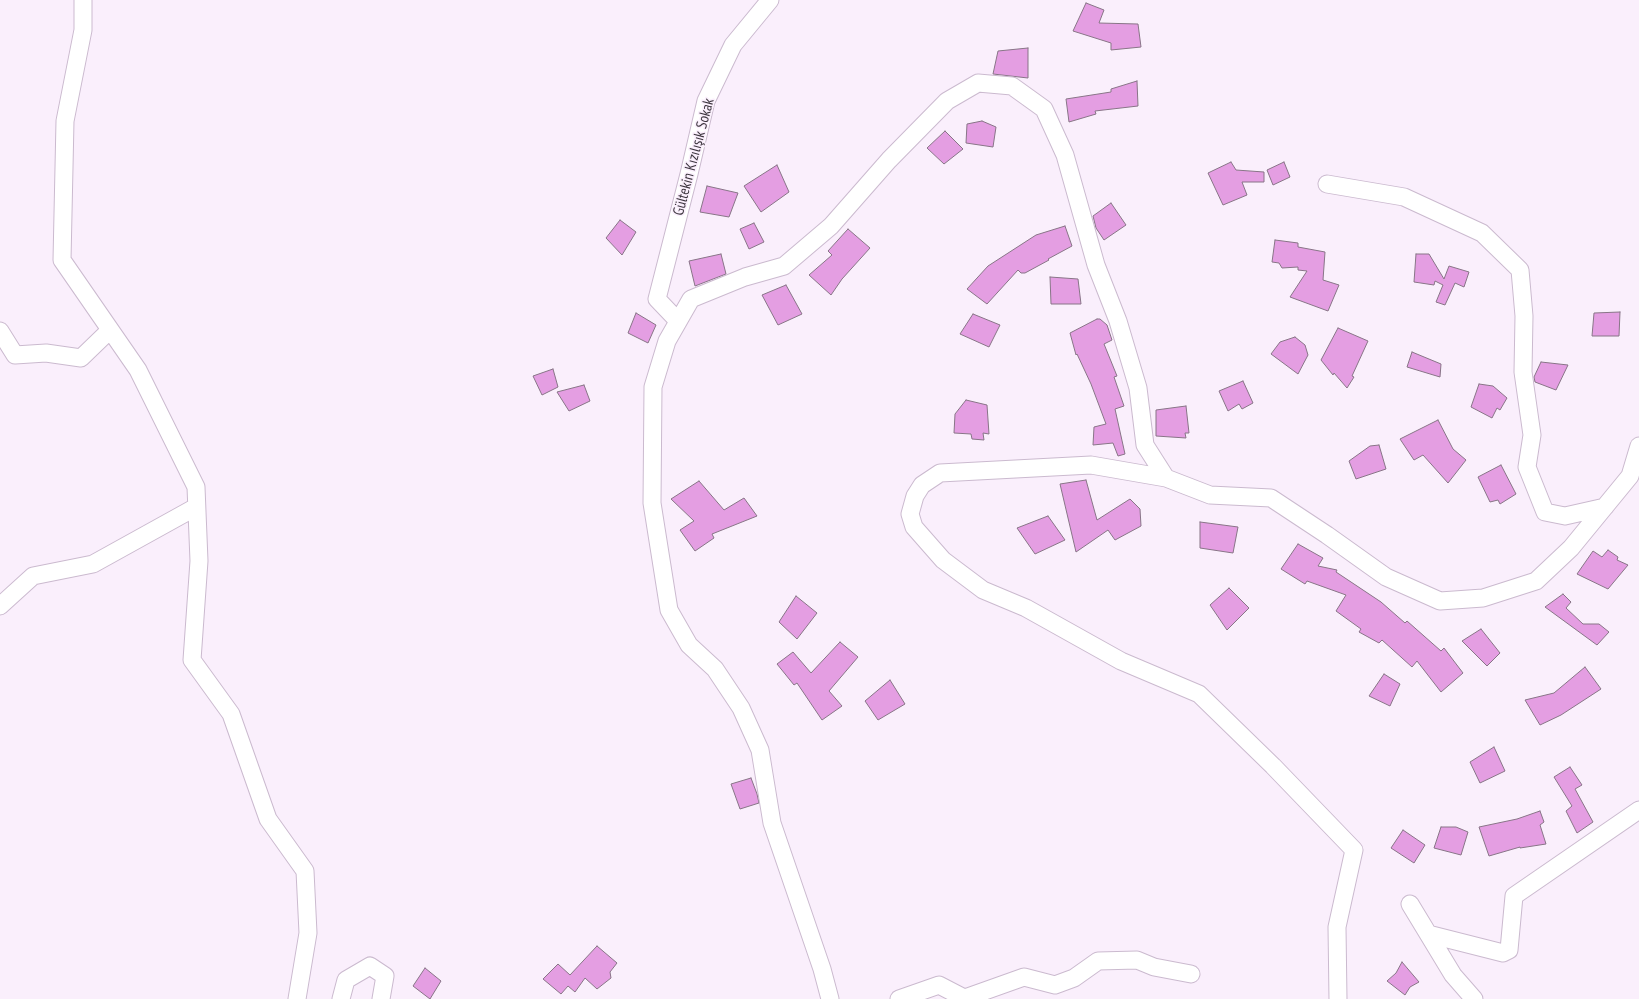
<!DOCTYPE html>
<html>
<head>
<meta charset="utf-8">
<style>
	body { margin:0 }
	canvas { display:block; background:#faeffc }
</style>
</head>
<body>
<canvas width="1639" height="999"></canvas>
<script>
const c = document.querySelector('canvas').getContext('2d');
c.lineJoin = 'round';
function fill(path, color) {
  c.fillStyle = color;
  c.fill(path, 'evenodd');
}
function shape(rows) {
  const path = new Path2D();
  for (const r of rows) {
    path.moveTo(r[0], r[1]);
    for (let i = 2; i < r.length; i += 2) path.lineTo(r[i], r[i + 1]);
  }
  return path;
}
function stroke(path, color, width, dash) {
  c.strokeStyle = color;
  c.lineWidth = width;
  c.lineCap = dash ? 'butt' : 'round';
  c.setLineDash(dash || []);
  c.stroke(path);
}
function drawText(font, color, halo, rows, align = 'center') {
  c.font = font + ' "PT Sans Narrow",sans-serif';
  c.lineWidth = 3;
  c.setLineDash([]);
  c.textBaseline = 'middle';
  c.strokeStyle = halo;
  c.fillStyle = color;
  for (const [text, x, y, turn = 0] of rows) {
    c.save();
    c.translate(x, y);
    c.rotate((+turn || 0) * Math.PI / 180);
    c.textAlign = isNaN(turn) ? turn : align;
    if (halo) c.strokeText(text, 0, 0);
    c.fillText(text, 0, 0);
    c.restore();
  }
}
const building = shape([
	[1086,3,1104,10,1099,23,1138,24,1141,47,1111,50,1111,43,1073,31,1086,3],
	[1028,48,1028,78,993,74,998,51,1028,48],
	[1137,81,1138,106,1095,111,1096,114,1069,122,1066,99,1111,92,1111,89,1137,81],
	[982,121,996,127,993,147,966,143,967,124,982,121],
	[945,131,963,149,944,164,927,148,945,131],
	[1231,162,1236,170,1264,172,1264,182,1242,182,1247,195,1223,205,1208,173,1231,162],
	[1284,162,1290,177,1273,185,1267,170,1284,162],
	[777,165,789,192,761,212,744,186,777,165],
	[707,186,738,193,729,217,700,212,707,186],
	[1111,203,1126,225,1104,240,1096,228,1093,216,1111,203],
	[620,220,636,232,622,255,606,238,620,220],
	[754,223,764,242,749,249,740,229,754,223],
	[1065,226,1072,246,1048,259,1049,260,1025,273,1021,273,1018,270,987,304,967,289,988,266,1036,235,1065,226],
	[848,229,870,248,842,279,831,295,809,275,832,255,828,251,848,229],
	[1275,240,1298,243,1298,247,1325,252,1323,280,1339,285,1328,311,1290,297,1307,271,1298,270,1298,267,1282,268,1279,263,1272,262,1275,240],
	[721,254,726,274,695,286,689,261,721,254],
	[1416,254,1429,254,1444,279,1449,266,1469,272,1464,287,1455,283,1445,305,1436,302,1443,285,1435,281,1434,285,1414,282,1416,254],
	[1050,277,1078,279,1081,304,1051,304,1050,277],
	[786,285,802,314,778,325,762,295,786,285],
	[1620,312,1619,336,1592,336,1594,313,1620,312],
	[636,313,656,325,648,343,628,333,636,313],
	[973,314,1000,325,989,347,960,334,973,314],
	[1097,319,1100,319,1107,325,1112,340,1104,344,1117,376,1114,377,1124,406,1115,409,1125,454,1118,456,1113,443,1093,445,1094,427,1106,424,1091,384,1077,354,1076,355,1070,333,1097,319],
	[1338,328,1368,341,1352,376,1354,377,1347,388,1334,373,1333,375,1321,360,1338,328],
	[1295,337,1305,345,1308,355,1298,374,1271,354,1280,342,1295,337],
	[1412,352,1441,364,1440,377,1407,367,1412,352],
	[1541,362,1568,365,1556,390,1535,382,1534,377,1541,362],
	[553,369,558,387,542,395,533,376,553,369],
	[1243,381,1253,403,1242,409,1239,404,1228,411,1219,391,1243,381],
	[1479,384,1493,386,1507,398,1500,410,1497,408,1492,418,1471,407,1479,384],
	[584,385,590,401,569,411,557,392,584,385],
	[966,400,987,405,989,434,983,433,984,440,972,439,971,434,954,433,955,414,966,400],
	[1186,406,1189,433,1185,433,1186,438,1156,436,1156,410,1186,406],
	[1438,420,1453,449,1466,460,1448,483,1423,455,1414,460,1400,439,1438,420],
	[1379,445,1386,469,1356,479,1349,461,1370,446,1379,445],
	[1501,465,1516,494,1500,504,1498,500,1490,502,1478,477,1501,465],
	[1086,480,1097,520,1130,499,1140,509,1141,526,1115,540,1108,530,1076,552,1060,484,1086,480],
	[699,481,724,510,744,498,757,516,712,534,714,538,695,551,680,530,694,521,671,499,699,481],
	[1048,516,1065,540,1035,554,1017,528,1048,516],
	[1200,522,1238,527,1233,553,1200,548,1200,522],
	[1298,544,1323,558,1318,566,1337,570,1336,572,1381,602,1405,623,1407,621,1441,651,1444,648,1463,673,1441,692,1417,661,1412,667,1382,640,1379,643,1359,632,1361,629,1336,611,1346,595,1307,581,1305,584,1281,569,1298,544],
	[1608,550,1618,557,1617,560,1628,565,1608,589,1577,574,1593,551,1602,557,1608,550],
	[1229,588,1249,608,1227,630,1210,605,1229,588],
	[1563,594,1571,602,1566,608,1583,624,1599,624,1609,632,1597,645,1545,607,1563,594],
	[796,596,817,613,797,639,779,622,796,596],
	[1481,629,1500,653,1487,666,1462,641,1481,629],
	[840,642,858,657,829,691,842,706,822,720,797,683,794,685,777,664,793,652,811,673,840,642],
	[1585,667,1601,689,1561,715,1540,725,1525,700,1554,693,1585,667],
	[1384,674,1400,684,1390,706,1369,696,1384,674],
	[890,680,905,704,878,720,865,701,890,680],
	[1494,747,1505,771,1480,783,1470,762,1494,747],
	[1570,767,1582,785,1575,789,1593,822,1577,833,1566,811,1572,806,1554,777,1570,767],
	[751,778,757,794,759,803,740,809,731,784,751,778],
	[1540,811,1544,822,1540,825,1546,844,1520,848,1520,847,1489,856,1479,827,1517,819,1540,811],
	[1441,827,1456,827,1468,832,1461,855,1434,848,1441,827],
	[1403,830,1425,845,1414,863,1391,848,1403,830],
	[597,946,617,963,610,972,611,978,597,989,585,978,575,992,568,986,561,994,543,979,558,964,570,975,597,946],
	[1402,962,1419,982,1410,987,1405,995,1387,981,1396,973,1402,962],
	[425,968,441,981,430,999,413,986,425,968]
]);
fill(building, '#e49ee2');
stroke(building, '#887587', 1);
const minor = shape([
	[83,0,83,30,65,121,62,260,138,370,196,487,199,561,192,660,231,714,268,819,305,871,308,933,297,999],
	[1327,184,1404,197,1482,233,1520,270,1524,316,1523,372,1532,435,1527,467,1545,512,1565,516,1605,507],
	[678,321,657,299,689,174,706,101,733,45,770,0],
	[0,331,15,355,46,353,81,358,110,330],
	[1166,478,1091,465,940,473,922,485,915,496,910,514,914,527,943,560,983,590,1026,608,1121,661,1199,694,1273,766,1354,850,1337,927,1338,999],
	[0,606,33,576,93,564,196,507],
	[1410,904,1453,975,1474,999],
	[1428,934,1503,953,1509,950,1514,896,1639,810],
	[965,998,1024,977,1055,985,1074,978,1098,961,1137,960,1154,967,1191,974],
	[341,999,346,980,370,966,385,976,381,999],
	[830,999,822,969,772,823,760,750,741,708,715,669,689,645,669,610,652,503,653,387,667,341,691,299,745,277,784,266,831,226,889,160,947,101,978,83,1012,86,1044,109,1065,155,1096,265,1118,321,1138,388,1145,445,1166,478,1210,495,1271,498,1327,535,1386,577,1440,601,1483,598,1536,581,1571,548,1630,476,1639,446],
	[899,999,939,985,966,999]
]);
stroke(minor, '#cbbacf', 19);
stroke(minor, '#fff', 17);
drawText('15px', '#3c353e', '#faeffc', [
	["Gültekin Kızılışık Sokak",694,157,-75]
]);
</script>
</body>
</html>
